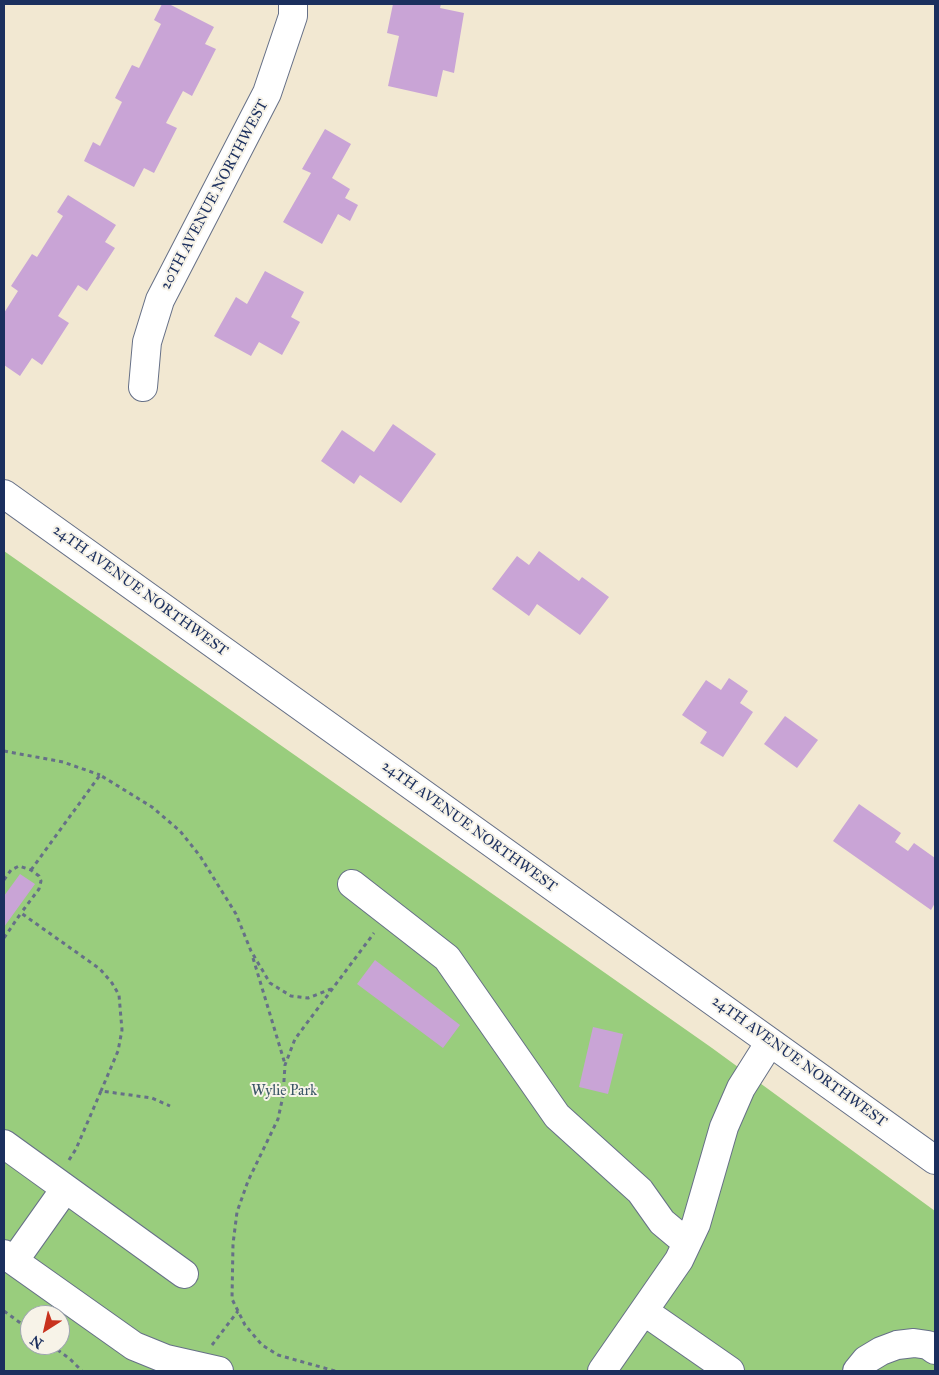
<!DOCTYPE html>
<html>
<head>
<meta charset="utf-8">
<style>
	body { margin:0 }
	#map { position:relative; width:939px; height:1375px; overflow:hidden; background:#f2e8d2; font-family:"IM FELL Great Primer",serif }
	canvas { display:block }
	.frame { position:absolute; inset:0; border:5px solid #1b2f5e; pointer-events:none }
	.north { position:absolute; left:20px; top:1305px; width:50px; height:50px; box-sizing:border-box; background:#f7f3e8; border:1px solid #9fa5b1; border-radius:50%; rotate:215deg; font-size:14px; font-weight:700; line-height:20px; text-align:center; color:#1b2f5e }
	.north::after { content:''; display:block; margin:auto; width:18px; height:22px; background:#c8321e; clip-path:polygon(50% 0,100% 100%,50% 72%,0 100%) }
</style>
</head>
<body>
<div id="map">
<canvas width="939" height="1375"></canvas>
<div class="frame"></div>
<div class="north">N</div>
</div>
<script>
const c = document.querySelector('canvas').getContext('2d');
c.lineJoin = 'round';
function fill(path, color) {
  c.fillStyle = color;
  c.fill(path, 'evenodd');
}
function shape(rows) {
  const path = new Path2D();
  for (const r of rows) {
    path.moveTo(r[0], r[1]);
    for (let i = 2; i < r.length; i += 2) path.lineTo(r[i], r[i + 1]);
  }
  return path;
}
function stroke(path, color, width, dash) {
  c.strokeStyle = color;
  c.lineWidth = width;
  c.lineCap = dash ? 'butt' : 'round';
  c.setLineDash(dash || []);
  c.stroke(path);
}
function drawText(font, color, halo, rows, align = 'center') {
  c.font = font + ' "IM FELL Great Primer",serif';
  c.lineWidth = 4;
  c.setLineDash([]);
  c.textBaseline = 'middle';
  c.strokeStyle = halo;
  c.fillStyle = color;
  for (const [text, x, y, turn = 0] of rows) {
    c.save();
    c.translate(x, y);
    c.rotate((+turn || 0) * Math.PI / 180);
    c.textAlign = isNaN(turn) ? turn : align;
    if (halo) c.strokeText(text, 0, 0);
    c.fillText(text, 0, 0);
    c.restore();
  }
}
fill(shape([
	[4,551,712,1048,935,1211,935,1371,4,1371],
	[30,1315,60,1315,60,1345,30,1345]
]), '#99cd7d');
fill(shape([
	[162,4,169,4,214,27,205,44,216,49,192,96,183,91,166,123,177,128,154,173,144,168,134,187,84,161,93,142,100,146,122,102,115,98,132,65,139,68,161,24,154,20],
	[393,4,441,4,440,8,464,13,454,73,443,70,437,97,388,86,399,36,387,33],
	[325,129,351,144,332,178,350,189,345,198,358,205,350,221,338,214,322,244,283,222,311,173,302,169],
	[68,195,116,225,105,242,115,248,87,291,78,285,58,316,69,323,42,365,32,358,20,376,4,365,4,313,18,291,11,286,32,254,37,257,63,216,57,212],
	[265,271,304,292,291,317,300,322,282,355,259,342,251,356,214,336,236,297,247,304],
	[393,424,436,454,401,503,360,475,354,484,321,461,342,430,374,452],
	[539,551,579,581,582,577,609,597,580,635,537,604,529,616,492,589,517,556,529,565],
	[729,678,748,691,740,703,753,712,723,757,700,743,707,732,682,715,706,680,721,690],
	[785,716,818,740,797,768,764,744],
	[859,804,901,833,895,842,908,851,914,843,935,858,935,903,931,910,833,841],
	[20,874,35,884,4,927,4,896],
	[375,960,460,1025,443,1048,357,984],
	[593,1027,623,1034,608,1094,579,1087]
]), '#c9a4d6');
const minor = shape([
	[143,387,147,342,160,300,267,93,293,16,293,4],
	[4,494,935,1160],
	[352,884,447,958,557,1116,640,1191,662,1222,687,1243],
	[4,1144,184,1274],
	[4,1254,134,1346,166,1359,219,1371],
	[14,1261,65,1189],
	[645,1312,730,1371],
	[602,1371,679,1260,696,1224,724,1127,741,1088,770,1042],
	[857,1371,866,1360,881,1351,897,1345,914,1343,928,1345,935,1350]
]);
stroke(minor, '#667087', 30);
stroke(shape([
	[4,751,63,762,100,775],
	[31,870,100,775,152,807,180,831,200,856,236,914,251,951,270,983,291,996,308,998,331,989],
	[4,880,11,870,19,866,31,870,39,876,41,881,39,889,21,913],
	[4,938,21,913,100,969,112,983,119,995,122,1030,118,1051,101,1091],
	[253,958,285,1064],
	[69,1160,76,1149,101,1091,152,1098,170,1106],
	[4,1311,30,1330],
	[51,1345,70,1359,82,1371],
	[212,1345,238,1311],
	[335,1371,278,1355,262,1345,245,1325,232,1299,233,1244,237,1212,248,1181,278,1119,283,1096,285,1065,295,1039,374,933]
]), '#667087', 3, [4, 4]);
stroke(minor, '#fff', 28);
drawText('15px', '#1b2f5e', '#f7f3e8', [
	["20TH AVENUE NORTHWEST",215,195,-62],
	["24TH AVENUE NORTHWEST",140,591,36],
	["24TH AVENUE NORTHWEST",469,827,36],
	["24TH AVENUE NORTHWEST",799,1062,36]
]);
drawText('15px', '#3a5666', '#f7f3e8', [
	["Wylie Park",284,1091]
]);
</script>
</body>
</html>
